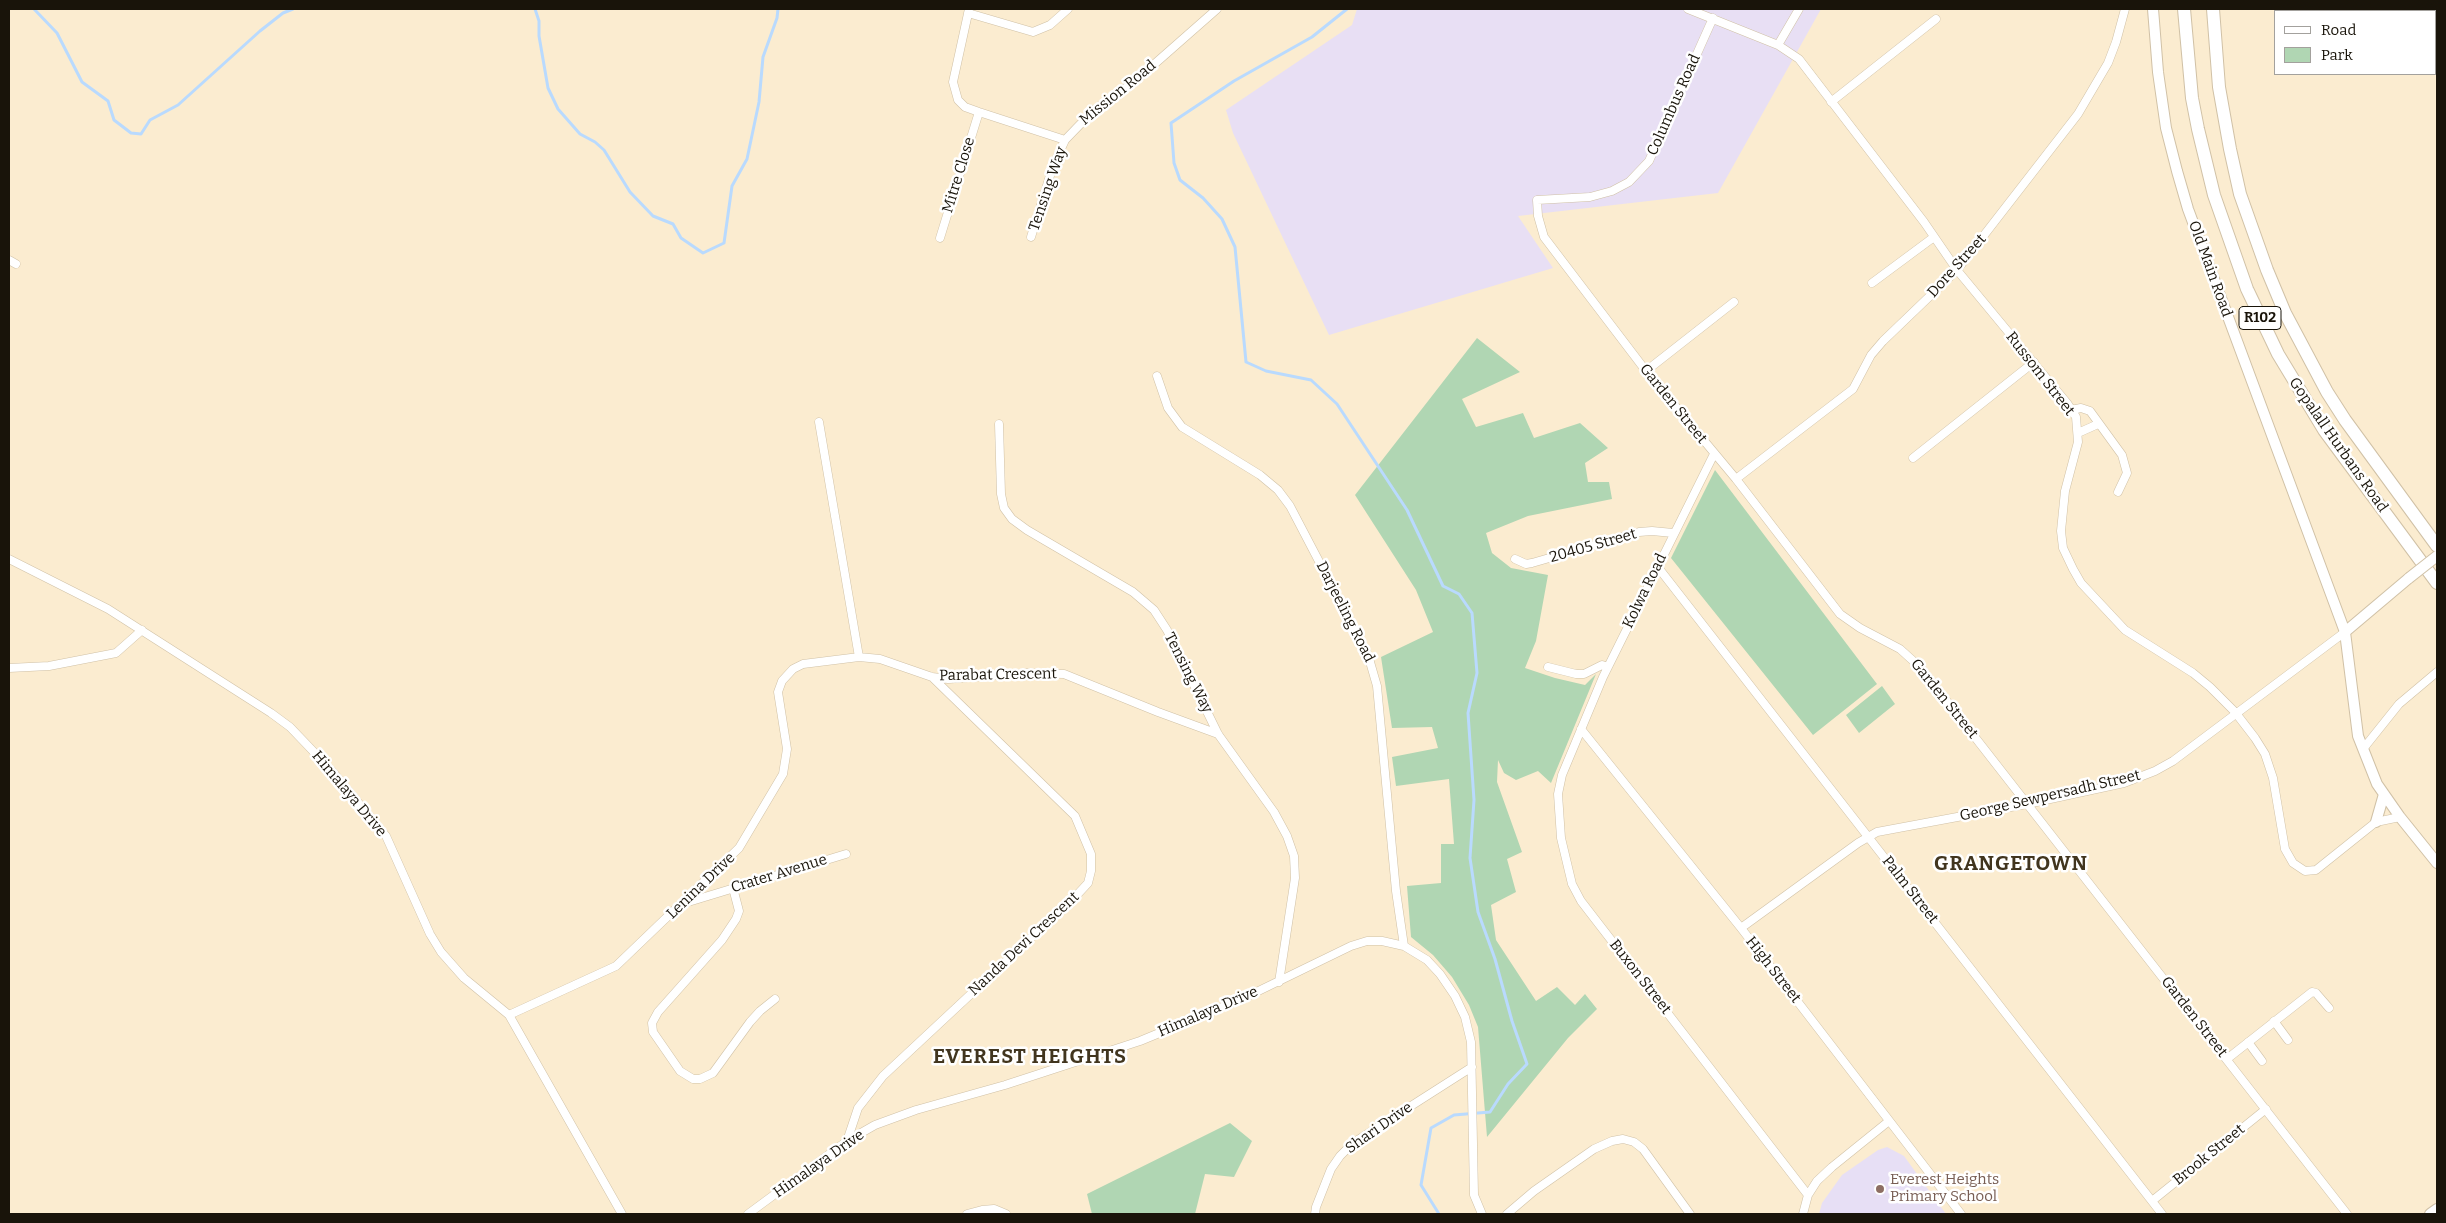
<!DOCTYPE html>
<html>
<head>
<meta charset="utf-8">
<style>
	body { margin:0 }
	#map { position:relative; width:2446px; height:1223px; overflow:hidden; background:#fbecd0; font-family:Bitter,serif }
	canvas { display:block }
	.frame { position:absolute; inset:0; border:10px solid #19140a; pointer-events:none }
	.legend { position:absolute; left:2274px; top:10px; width:162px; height:65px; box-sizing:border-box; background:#fff; border:1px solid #a3a19d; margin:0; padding:6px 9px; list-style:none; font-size:15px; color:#19140a }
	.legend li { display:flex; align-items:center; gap:10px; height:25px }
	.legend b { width:25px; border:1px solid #a3a19d }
</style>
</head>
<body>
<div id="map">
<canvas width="2446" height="1223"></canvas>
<div class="frame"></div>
<ul class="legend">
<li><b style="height:6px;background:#fff"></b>Road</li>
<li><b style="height:14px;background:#b0d6b3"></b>Park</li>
</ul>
</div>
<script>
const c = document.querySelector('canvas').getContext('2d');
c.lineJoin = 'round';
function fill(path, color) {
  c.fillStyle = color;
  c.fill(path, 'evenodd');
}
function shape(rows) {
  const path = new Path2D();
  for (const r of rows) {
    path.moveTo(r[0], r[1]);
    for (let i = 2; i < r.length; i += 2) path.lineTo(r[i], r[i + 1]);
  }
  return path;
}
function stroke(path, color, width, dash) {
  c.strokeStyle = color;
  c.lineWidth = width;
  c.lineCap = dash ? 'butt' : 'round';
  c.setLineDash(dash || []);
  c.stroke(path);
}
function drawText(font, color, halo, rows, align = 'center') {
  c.font = font + ' Bitter,serif';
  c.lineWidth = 5;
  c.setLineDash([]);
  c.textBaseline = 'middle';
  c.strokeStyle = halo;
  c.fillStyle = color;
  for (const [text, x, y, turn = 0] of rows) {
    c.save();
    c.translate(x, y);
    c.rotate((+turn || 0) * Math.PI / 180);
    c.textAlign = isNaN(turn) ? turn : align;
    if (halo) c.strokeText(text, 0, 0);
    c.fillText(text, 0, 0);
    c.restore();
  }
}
fill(shape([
	[1357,9,1821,9,1718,193,1518,216,1553,268,1329,335,1233,133,1226,110,1352,25]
]), '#e8dff4');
fill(shape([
	[1887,1147,1904,1156,1946,1214,1819,1214,1822,1203,1842,1175,1878,1150]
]), '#e7dff5');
fill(shape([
	[1477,338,1520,372,1462,399,1476,427,1523,413,1534,438,1580,423,1608,448,1585,463,1588,482,1609,482,1612,499,1528,516,1486,533,1492,553,1511,568,1548,575,1536,641,1525,668,1555,678,1585,685,1596,674,1551,783,1538,771,1516,780,1504,773,1498,760,1497,782,1522,852,1507,859,1516,892,1491,905,1496,940,1536,1001,1557,987,1575,1005,1585,994,1597,1009,1568,1038,1487,1137,1478,1027,1469,1005,1452,977,1433,955,1411,937,1407,886,1441,883,1441,844,1454,844,1449,779,1396,786,1392,757,1438,748,1432,727,1392,728,1381,657,1433,632,1416,590,1355,495],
	[1715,470,1877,684,1813,735,1671,558],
	[1882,686,1895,704,1859,733,1846,715],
	[1230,1123,1252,1141,1234,1177,1205,1174,1195,1214,1092,1214,1087,1194]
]), '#b0d6b3');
stroke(shape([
	[34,9,57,33,82,82,108,101,114,120,131,133,141,134,150,120,178,105,260,31,283,13,293,9],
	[535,9,539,21,539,36,548,88,558,109,580,134,595,142,604,150,630,192,653,216,673,224,681,238,703,253,724,243,732,186,747,159,759,102,763,57,777,18,778,9],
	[1347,9,1312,37,1234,81,1171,123,1174,163,1180,180,1203,198,1222,219,1235,247,1246,362,1266,371,1311,380,1337,404,1407,510,1443,586,1459,594,1472,613,1477,673,1468,713,1474,800,1470,858,1478,912,1495,959,1512,1021,1527,1064,1508,1084,1490,1112,1454,1115,1431,1128,1421,1185,1439,1214]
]), '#b9dafe', 3);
const minor = shape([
	[969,9,953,82,958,100,965,107,979,112,1065,140,1094,110,1134,82,1217,9],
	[1688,9,1778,45,1799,59,1924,222,1957,270,2067,403,2076,417,2078,442,2065,491,2061,531,2063,548,2073,569,2081,583,2125,630,2193,673,2210,687,2235,712,2255,738,2265,754,2273,778,2285,849,2293,863,2305,871,2316,870,2376,822,2400,817],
	[968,13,1033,32,1050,25,1068,9],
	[1713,18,1649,161,1629,182,1612,191,1590,197,1537,200,1538,216,1544,237,1646,371,1736,479,1840,614,1860,628,1900,649,1921,668,2347,1214],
	[1778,45,1799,9],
	[1831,102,1936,19],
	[1031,237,1053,166,1065,140],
	[940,238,979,112],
	[9,260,16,264],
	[1872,283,1934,237],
	[1646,371,1734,302],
	[1157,376,1168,408,1182,427,1260,475,1278,490,1290,506,1368,655,1377,686,1396,891,1404,946],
	[2071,410,2081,408,2090,411,2122,455,2127,473,2118,492],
	[819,422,859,657],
	[999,424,1001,494,1004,508,1012,519,1027,530,1133,592,1154,610,1167,630,1218,734,1274,812,1287,836,1294,856,1295,878,1279,982],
	[2078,433,2098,424],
	[1714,454,1603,677,1562,775,1558,794,1561,838,1572,884,1581,901,1808,1195],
	[1913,458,2034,362],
	[1736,479,1853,389,1871,355,1883,341,1957,270,2078,114,2108,63,2116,42,2125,9],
	[9,559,108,609,271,713,290,727,333,772,386,836,430,934,441,952,464,978,509,1015,622,1214],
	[1515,559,1526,564,1532,563,1639,532,1652,531,1673,533],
	[1657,566,2162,1214],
	[1548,667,1576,674,1584,674,1602,665,1608,667],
	[9,668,49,666,116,653,142,630],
	[1581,729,1741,928,1961,1214],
	[2363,749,2399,704,2437,672],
	[733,888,739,911,736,919,722,940,658,1012,652,1023,653,1032,680,1071,693,1079,700,1079,713,1073,750,1022,760,1011,775,999],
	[685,903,846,854],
	[1741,928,1858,843,1877,832,2027,804,2124,783,2155,771,2173,761,2345,632],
	[509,1015,616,966,739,848,783,774,787,749,778,692,782,681,793,669,803,664,859,657,880,659,932,677,948,679,1027,673,1064,674,1158,712,1218,734],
	[2274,1021,2288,1040],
	[2248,1042,2262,1061],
	[2227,1059,2312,992,2316,993,2329,1008],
	[847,1141,858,1108,883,1076,1076,896,1088,883,1091,871,1091,854,1075,816,932,677],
	[2152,1201,2266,1109],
	[748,1214,847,1141,875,1125,916,1110,1005,1085,1140,1041,1244,998,1351,946,1367,941,1382,941,1404,946,1427,960,1440,974,1455,996,1465,1017,1471,1042,1474,1195,1482,1214],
	[967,1214,982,1210,994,1209,1006,1214],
	[1315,1214,1316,1207,1331,1169,1340,1156,1353,1143,1472,1067],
	[1507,1214,1534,1191,1594,1149,1612,1141,1623,1139,1634,1142,1643,1149,1690,1214],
	[1803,1214,1808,1195,1817,1181,1832,1167,1889,1121]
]);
const tertiary = shape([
	[2153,9,2158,72,2166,128,2177,171,2188,209,2345,632,2358,736,2377,784,2400,817,2437,863],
	[2345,632,2409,578],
	[2376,822,2384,794],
	[2430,1214,2437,1209]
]);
const primary = shape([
	[2184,9,2192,98,2198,129,2214,195,2247,289,2278,354,2324,430,2437,583],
	[2213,9,2219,87,2230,149,2240,194,2267,270,2285,313,2327,392,2345,420,2437,546]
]);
stroke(minor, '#d0c1a6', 9);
stroke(tertiary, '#d0c1a6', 12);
stroke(primary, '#d0c1a6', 14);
stroke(minor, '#fff', 8);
stroke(tertiary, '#fff', 10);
stroke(primary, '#fff', 12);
const tertiaryBridge = shape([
	[2409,578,2437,556]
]);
stroke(tertiaryBridge, '#d0c1a6', 12, []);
stroke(tertiaryBridge, '#fff', 10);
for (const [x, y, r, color] of [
	[1880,1189,5,"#8d6e63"]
]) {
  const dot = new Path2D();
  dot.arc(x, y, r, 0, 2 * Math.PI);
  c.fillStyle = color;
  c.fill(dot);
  stroke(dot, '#fff', 2);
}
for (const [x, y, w] of [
	[2260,318,42]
]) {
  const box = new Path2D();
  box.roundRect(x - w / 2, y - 11.5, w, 23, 4);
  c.fillStyle = '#fff';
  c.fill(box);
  stroke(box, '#19140a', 1);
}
drawText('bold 14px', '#19140a', null, [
	["R102",2260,318]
]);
drawText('15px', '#19140a', '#fff', [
	["Mission Road",1118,93,-39],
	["Columbus Road",1674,105,-66],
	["Mitre Close",959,175,-73],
	["Tensing Way",1048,189,-71],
	["Dore Street",1957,266,-48],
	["Old Main Road",2210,269,70],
	["Russom Street",2040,374,52],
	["Garden Street",1673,404,51],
	["Gopalall Hurbans Road",2338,445,55],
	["20405 Street",1593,546,-16],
	["Kolwa Road",1645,591,-64],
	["Darjeeling Road",1345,612,63],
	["Tensing Way",1188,673,63],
	["Parabat Crescent",998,675,-1],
	["Garden Street",1944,699,51],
	["Himalaya Drive",349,794,50],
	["George Sewpersadh Street",2050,796,-13],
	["Crater Avenue",779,874,-17],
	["Lenina Drive",701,886,-44],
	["Palm Street",1910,890,52],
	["Nanda Devi Crescent",1024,944,-43],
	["High Street",1773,970,52],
	["Buxon Street",1640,977,52],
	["Himalaya Drive",1208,1012,-23],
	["Garden Street",2194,1017,52],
	["Shari Drive",1379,1128,-35],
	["Brook Street",2209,1155,-39],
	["Himalaya Drive",819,1164,-35]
]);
drawText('15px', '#785e54', '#fff', [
	["Everest Heights",1890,1180],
	["Primary School",1890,1197]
], 'left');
c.letterSpacing = '1px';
drawText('bold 20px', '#41351e', '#fff', [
	["GRANGETOWN",2011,864],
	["EVEREST HEIGHTS",1030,1057]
]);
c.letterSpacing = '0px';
</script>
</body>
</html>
